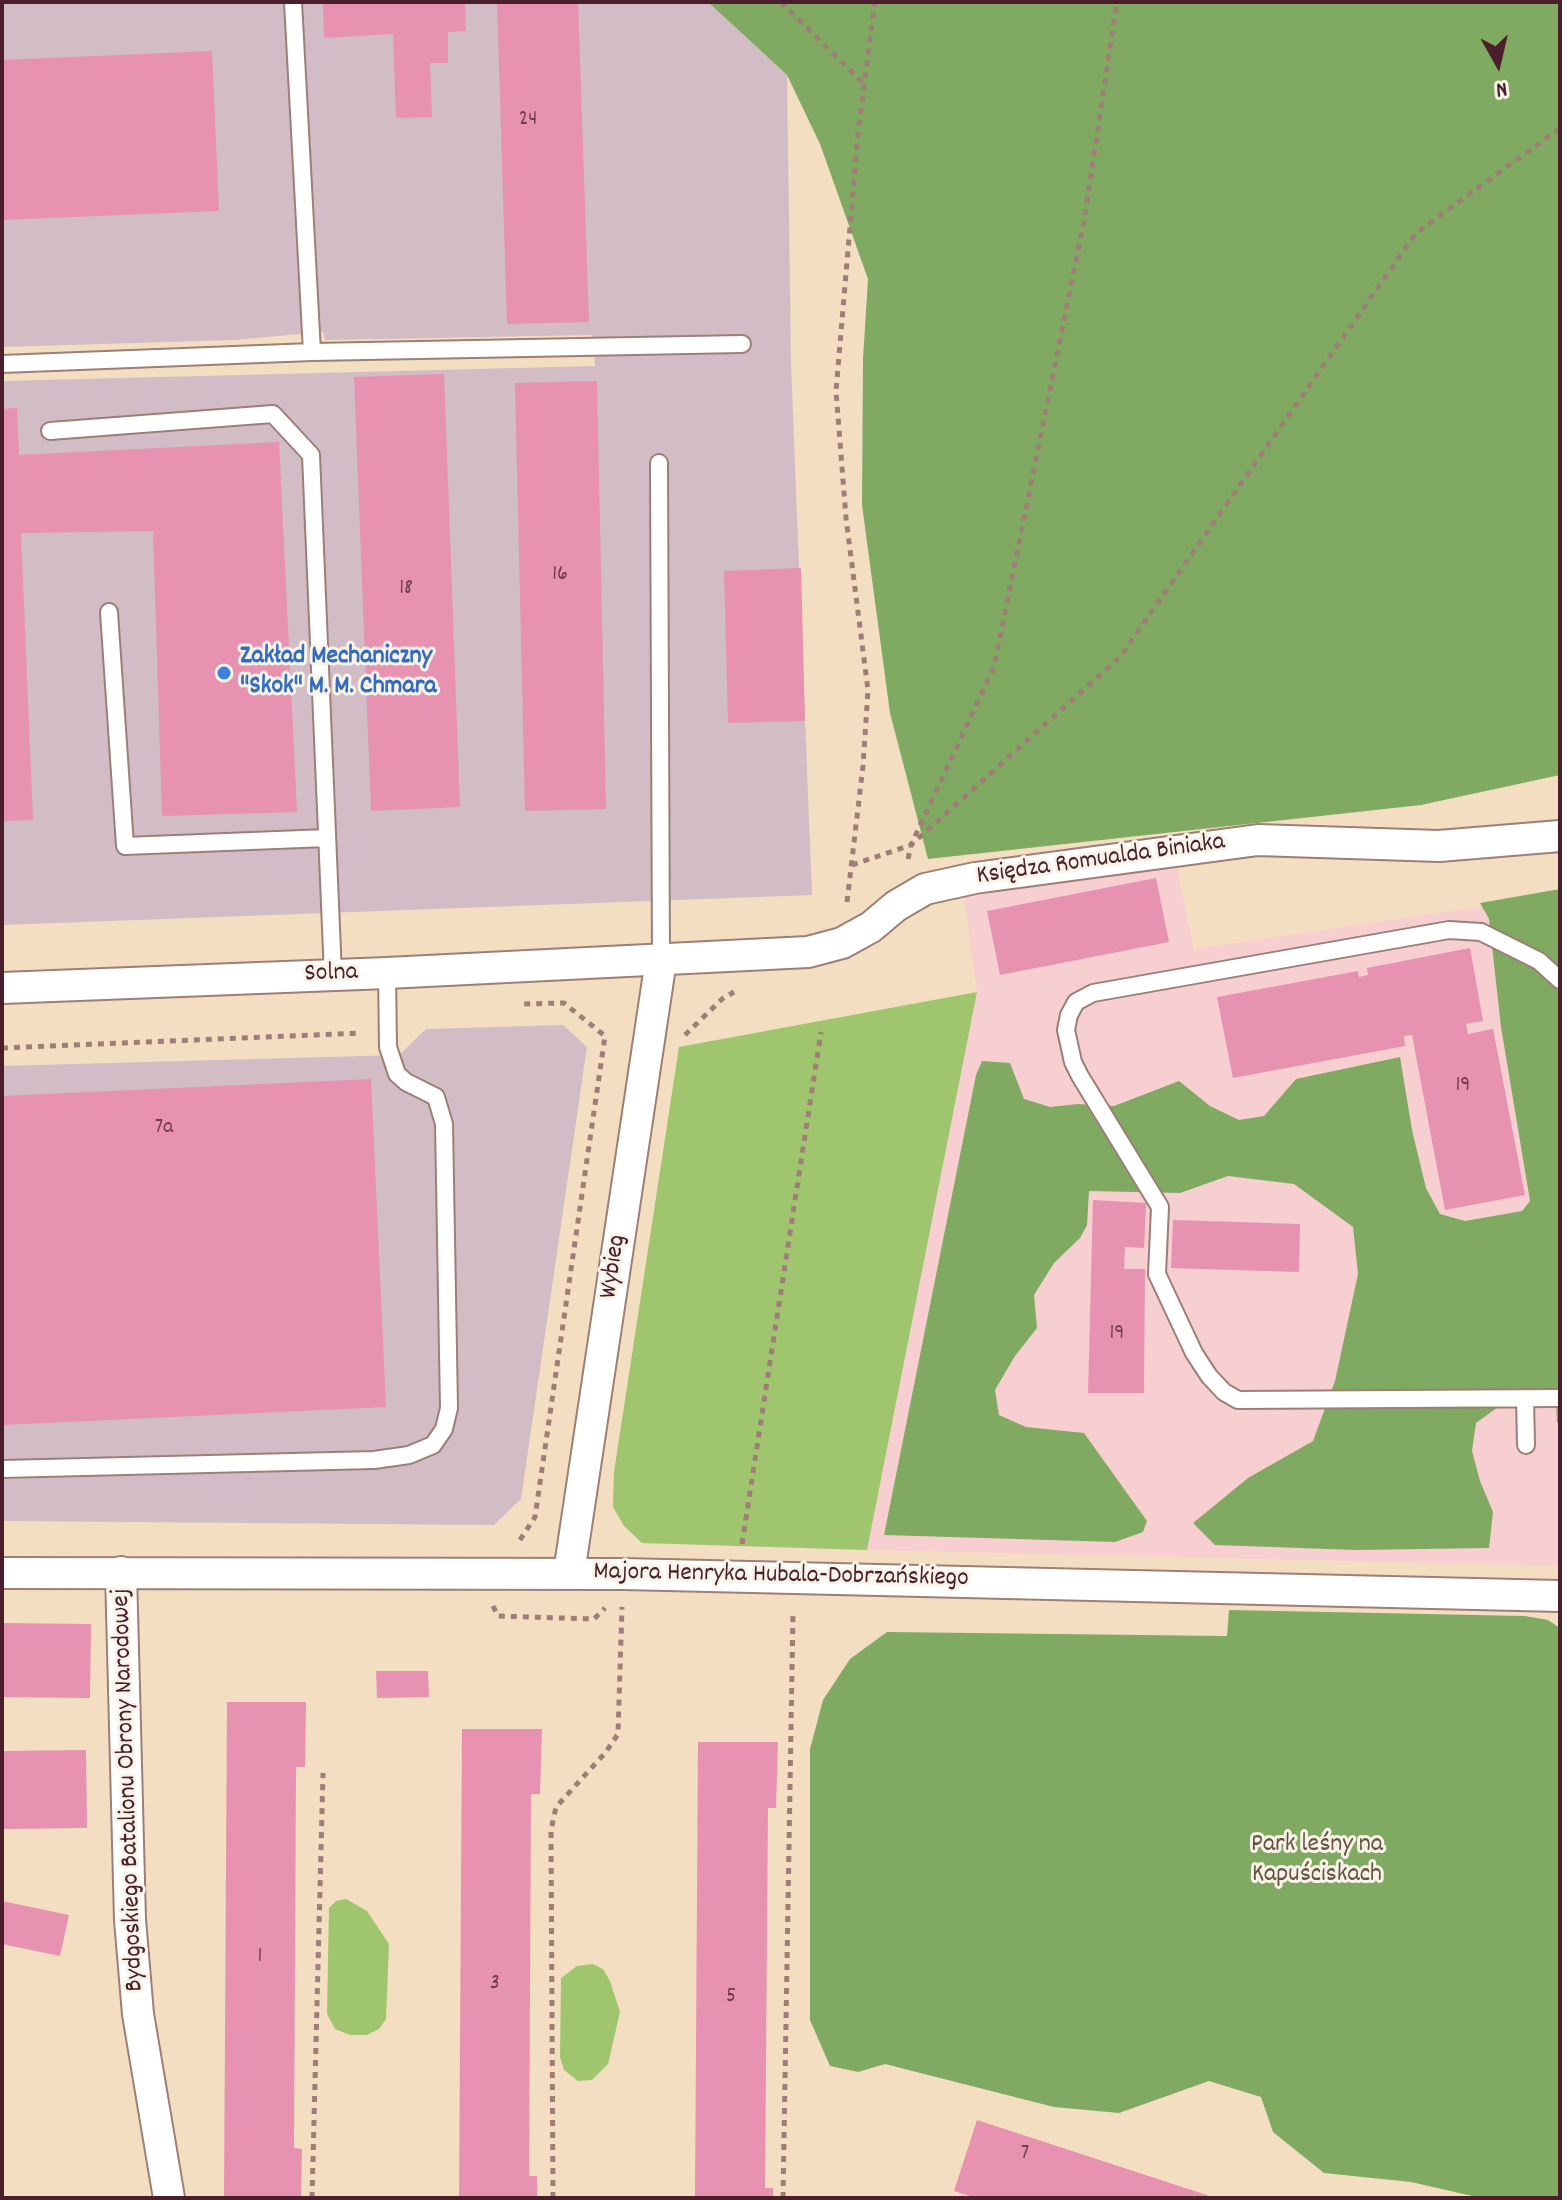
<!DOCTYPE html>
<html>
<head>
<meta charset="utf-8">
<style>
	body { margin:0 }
	#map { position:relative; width:1562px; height:2200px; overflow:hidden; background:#f3dec2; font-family:Dekko,sans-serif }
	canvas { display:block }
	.frame { position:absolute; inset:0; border:4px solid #4a1f2b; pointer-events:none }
	.north { position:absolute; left:1458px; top:24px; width:80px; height:80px; -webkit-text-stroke:6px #f7f3e8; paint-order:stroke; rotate:172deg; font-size:22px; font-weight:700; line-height:32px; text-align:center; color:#4a1f2b }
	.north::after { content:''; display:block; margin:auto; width:28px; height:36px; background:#4a1f2b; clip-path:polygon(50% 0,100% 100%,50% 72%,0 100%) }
</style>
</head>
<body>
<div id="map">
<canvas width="1562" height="2200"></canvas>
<div class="frame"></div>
<div class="north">N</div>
</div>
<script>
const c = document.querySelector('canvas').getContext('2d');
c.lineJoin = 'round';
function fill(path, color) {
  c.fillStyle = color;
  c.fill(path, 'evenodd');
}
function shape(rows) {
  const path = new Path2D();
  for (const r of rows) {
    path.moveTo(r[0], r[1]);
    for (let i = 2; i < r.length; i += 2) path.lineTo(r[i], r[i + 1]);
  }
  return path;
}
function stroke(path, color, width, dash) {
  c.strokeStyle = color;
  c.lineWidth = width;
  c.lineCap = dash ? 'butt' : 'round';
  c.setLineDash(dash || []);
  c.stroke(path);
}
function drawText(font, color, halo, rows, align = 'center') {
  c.font = font + ' Dekko,sans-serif';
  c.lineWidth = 6;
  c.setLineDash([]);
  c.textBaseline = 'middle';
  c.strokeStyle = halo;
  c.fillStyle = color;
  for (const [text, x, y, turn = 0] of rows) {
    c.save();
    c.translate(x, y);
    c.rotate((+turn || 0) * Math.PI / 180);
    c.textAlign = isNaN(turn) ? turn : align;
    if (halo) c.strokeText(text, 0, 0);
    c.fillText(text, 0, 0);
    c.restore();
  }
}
fill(shape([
	[1175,858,1194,949,1560,895,1560,1566,867,1550,977,992,964,898]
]), '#f7cfd1');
fill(shape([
	[2,2,708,2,787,75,791,363,812,895,2,925,2,381,595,366,592,335,325,340,323,332,234,340,2,347],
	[563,1025,587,1047,521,1499,494,1525,2,1521,2,1066,399,1055,426,1029]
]), '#d2bdc6');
fill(shape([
	[977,992,867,1550,642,1543,624,1526,613,1507,614,1472,679,1047],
	[346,1899,367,1911,389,1944,386,2019,379,2029,367,2035,350,2035,335,2029,327,2014,329,1908,336,1901],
	[593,1964,603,1969,610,1981,620,2012,608,2064,592,2080,578,2081,564,2070,560,2057,561,1978,577,1966]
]), '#a0c56f');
fill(shape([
	[708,2,1560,2,1560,775,1421,805,928,859,890,713,862,505,863,359,868,279,820,144,787,75],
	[1560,889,1560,1426,1557,1422,1556,1398,1520,1391,1476,1423,1472,1451,1480,1481,1493,1512,1489,1548,1356,1550,1215,1545,1193,1523,1248,1478,1313,1441,1335,1381,1358,1274,1353,1227,1294,1184,1228,1176,1180,1193,1089,1191,1087,1225,1080,1238,1054,1263,1034,1295,1037,1328,1015,1356,995,1390,999,1415,1026,1427,1084,1433,1147,1521,1143,1532,1115,1542,884,1535,976,1075,982,1061,1010,1063,1024,1099,1050,1107,1078,1104,1114,1106,1179,1081,1210,1106,1239,1120,1264,1116,1296,1079,1400,1057,1412,1130,1426,1188,1440,1214,1465,1221,1522,1211,1530,1201,1501,1027,1489,919,1480,903],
	[1229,1610,1525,1616,1548,1620,1560,1628,1560,2198,1481,2198,1411,2182,1324,2173,1273,2132,1261,2097,1209,2081,1119,2113,1054,2107,885,2064,858,2072,830,2066,810,2020,810,1749,823,1700,850,1659,887,1632,1227,1636]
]), '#80aa62');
fill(shape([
	[323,2,465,2,466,31,448,32,448,63,430,63,432,117,396,118,393,34,324,38],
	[497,2,578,2,589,322,507,324],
	[212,51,219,211,2,220,2,60],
	[444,374,460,807,371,811,354,377],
	[597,381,606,809,525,811,515,383],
	[17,408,19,455,279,442,297,812,162,816,153,531,21,533,33,820,2,821,2,409],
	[801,568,805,721,728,723,724,571],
	[1156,878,1169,942,1000,975,987,911],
	[1470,948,1483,1021,1466,1024,1468,1034,1493,1029,1525,1195,1445,1210,1412,1035,1404,1036,1405,1046,1233,1078,1217,997,1358,971,1359,977,1368,975,1367,968],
	[371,1079,386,1407,2,1425,2,1096],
	[1093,1200,1146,1203,1144,1248,1125,1247,1124,1269,1145,1269,1144,1393,1088,1393],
	[1173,1220,1300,1224,1299,1272,1171,1268],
	[2,1623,91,1624,90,1698,2,1697],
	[376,1671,428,1671,429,1697,377,1698],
	[227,1702,306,1702,305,1767,296,1767,294,2148,302,2149,301,2198,224,2198],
	[462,1729,542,1729,540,1794,531,1794,529,2176,537,2176,537,2198,459,2198],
	[698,1742,778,1742,776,1808,768,1808,765,2188,773,2188,773,2198,695,2198],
	[86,1750,87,1828,2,1829,2,1751],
	[2,1901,69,1915,60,1956,2,1944],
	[977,2120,1213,2197,1213,2198,976,2198,954,2191]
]), '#e692b0');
const lane = shape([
	[293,2,312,352],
	[2,364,312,352,742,344],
	[50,431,273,414,311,455,333,975],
	[659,463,661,960],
	[109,612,125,846,327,838],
	[1560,980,1539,961,1481,932,1449,930,1093,993,1076,1002,1069,1015,1066,1030,1073,1062,1080,1076,1160,1207,1157,1274,1194,1353,1209,1376,1224,1392,1238,1400,1560,1398],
	[1525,1398,1526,1445],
	[2,1469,374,1460,409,1455,433,1445,444,1429,449,1408,444,1124,436,1097,406,1082,397,1074,388,1047,387,973]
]);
const street = shape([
	[2,988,387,973,808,952,842,943,871,927,896,906,925,889,975,878,1258,840,1439,846,1560,836],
	[121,1572,130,1920,138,2014,169,2198],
	[2,1573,623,1574,1560,1596],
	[569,1573,661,960]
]);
stroke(lane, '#9e7e76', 20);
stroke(street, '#9e7e76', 34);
stroke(shape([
	[781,2,864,84],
	[908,859,911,845,994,667,1084,221,1117,2],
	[852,865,911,845,1120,657,1416,233,1560,128],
	[847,902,863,766,868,690,846,518,836,391,858,133,875,2],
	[685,1035,722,999,734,992],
	[2,1048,361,1033],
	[520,1540,535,1517,605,1036,564,1003,520,1004],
	[742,1544,821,1032],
	[493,1606,498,1616,594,1619,605,1608],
	[312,2198,323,1773],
	[553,2198,551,1830,556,1807,606,1752,618,1734,622,1607],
	[783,2198,793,1611]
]), '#9e7e76', 5, [6, 6]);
stroke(lane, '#fff', 16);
stroke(street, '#fff', 30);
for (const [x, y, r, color] of [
	[224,673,8,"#3f7fe0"]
]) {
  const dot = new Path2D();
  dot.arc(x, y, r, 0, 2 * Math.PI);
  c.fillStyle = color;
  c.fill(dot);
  stroke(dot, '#f7f3e8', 3);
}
drawText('22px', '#713c4c', null, [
	["24",528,121],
	["16",560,576],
	["18",406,590],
	["19",1463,1087],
	["7a",164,1129],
	["19",1117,1335],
	["1",260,1958],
	["3",495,1985],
	["5",731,1998],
	["7",1025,2155]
]);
drawText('bold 26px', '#366cbe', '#f7f3e8', [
	["Zakład Mechaniczny",240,658],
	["\"Skok\" M. M. Chmara",240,688]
], 'left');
drawText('26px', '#4a1f2b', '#f7f3e8', [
	["Księdza Romualda Biniaka",1101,861,-8],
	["Solna",331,975,-2],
	["Wybieg",615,1267,-82],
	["Majora Henryka Hubala-Dobrzańskiego",781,1577,1],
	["Bydgoskiego Batalionu Obrony Narodowej",130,1790,-92]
]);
drawText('26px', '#64513f', '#f7f3e8', [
	["Park leśny na",1317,1846],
	["Kapuściskach",1317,1876]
]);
</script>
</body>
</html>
